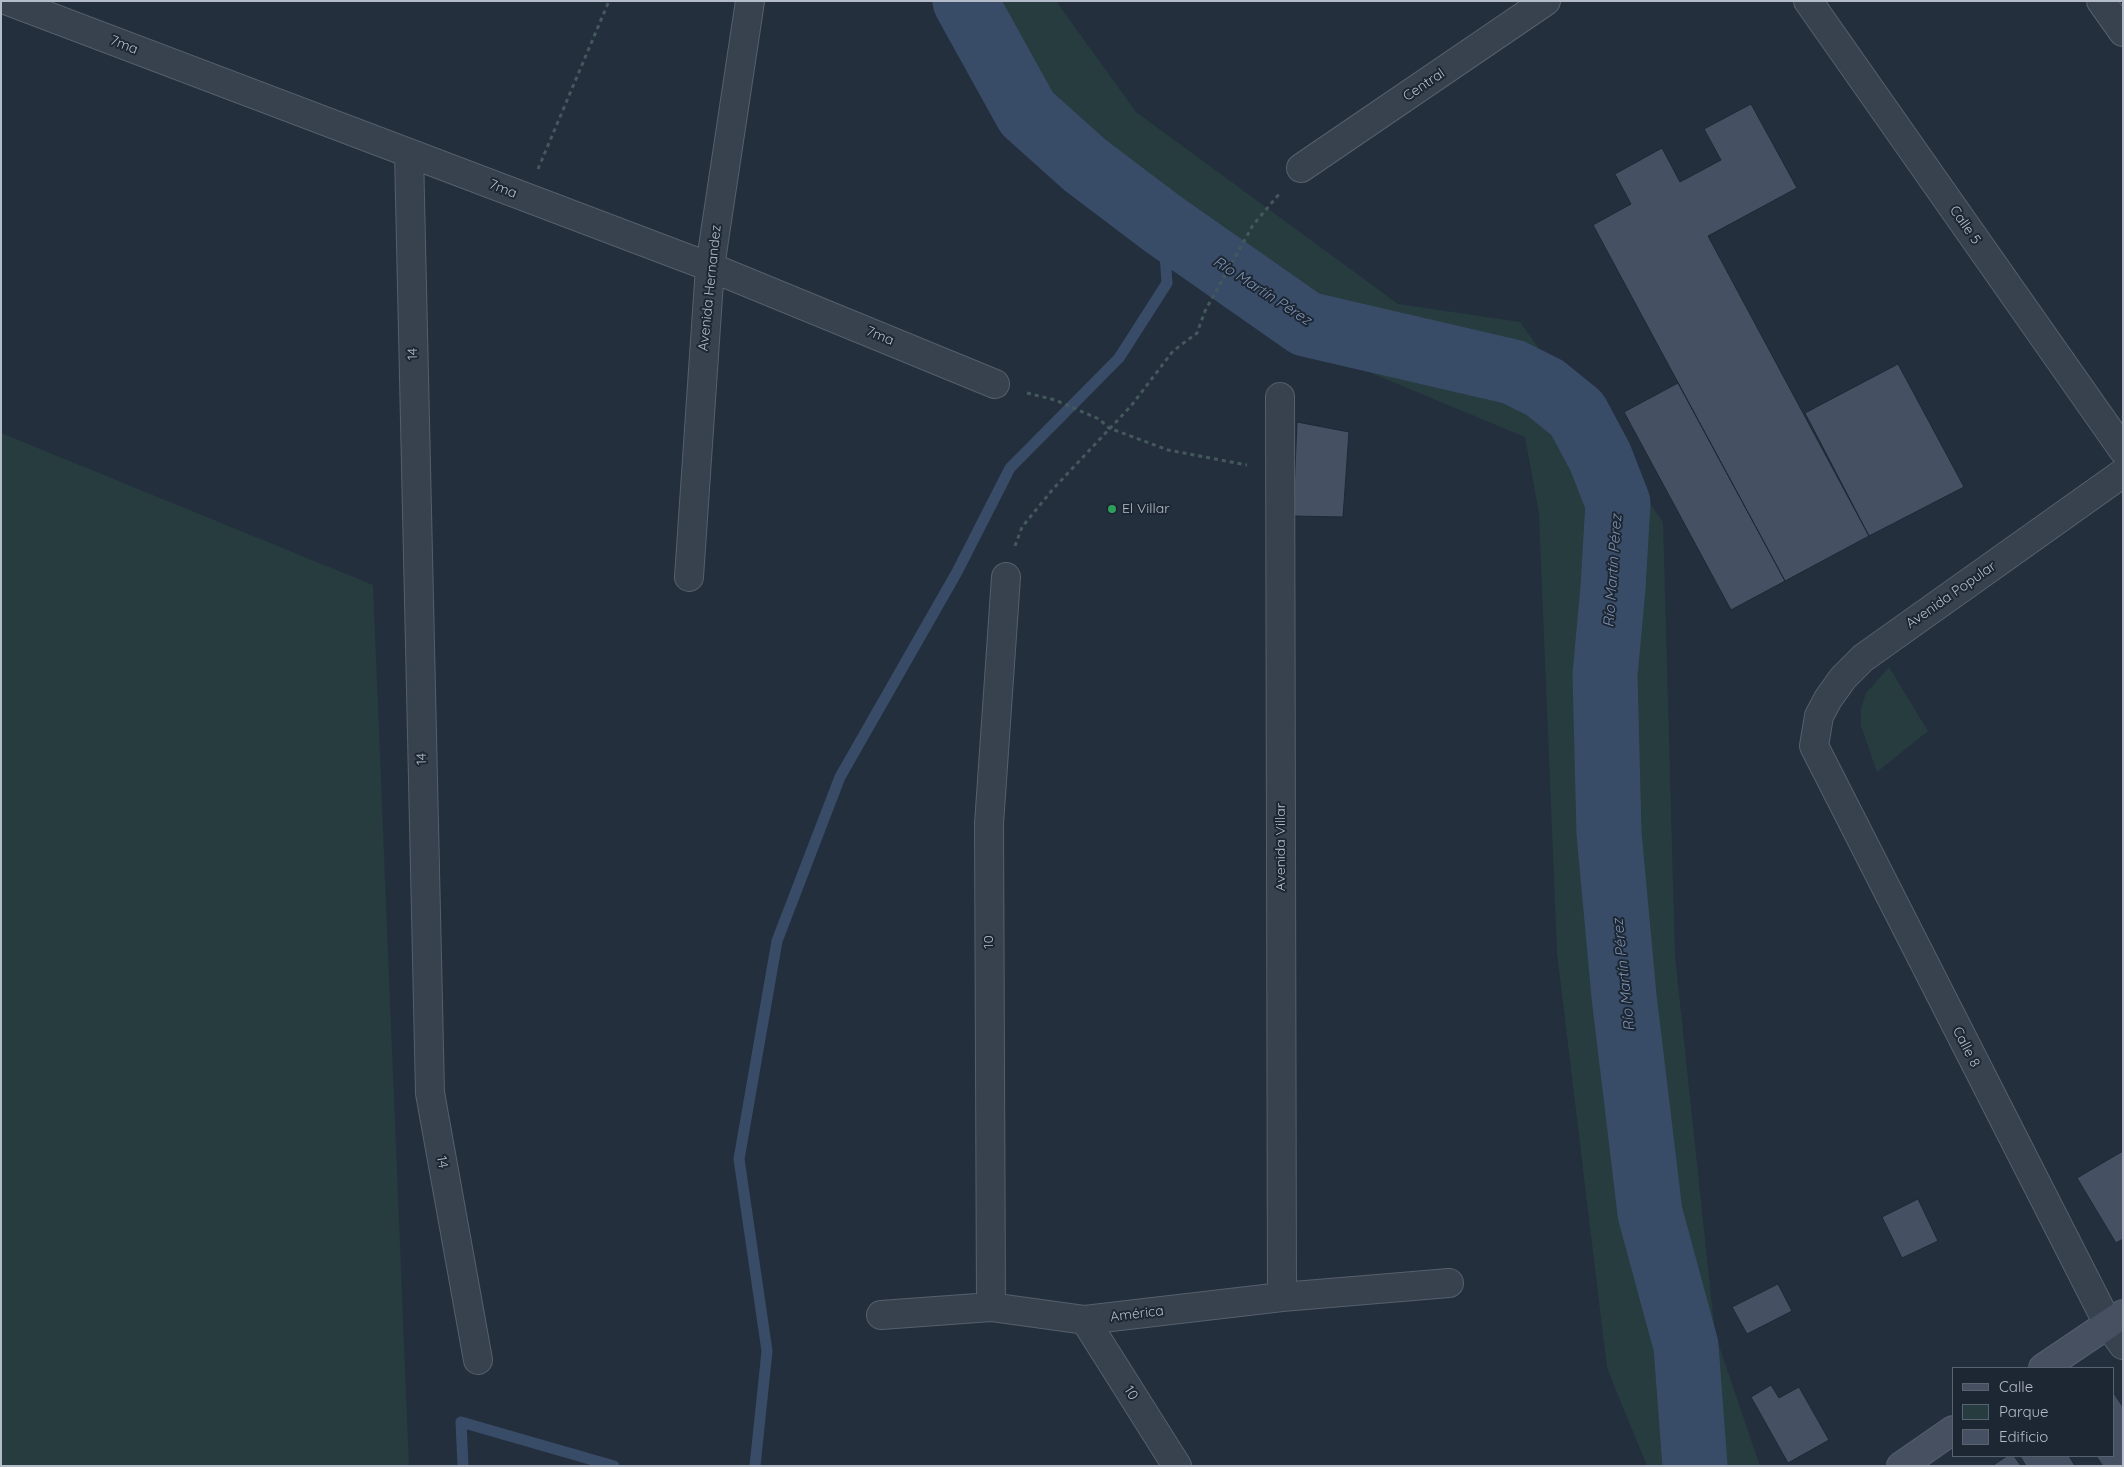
<!DOCTYPE html>
<html>
<head>
<meta charset="utf-8">
<style>
	body { margin:0 }
	#map { position:relative; width:2124px; height:1467px; overflow:hidden; background:#242f3e; font-family:Quicksand,sans-serif }
	canvas { display:block }
	.frame { position:absolute; inset:0; border:2px solid #b4bcc9; pointer-events:none }
	.legend { position:absolute; left:1952px; top:1367px; width:162px; height:90px; box-sizing:border-box; background:#1d2633; border:1px solid #59626f; margin:0; padding:6px 9px; list-style:none; font-size:15px; color:#b4bcc9 }
	.legend li { display:flex; align-items:center; gap:10px; height:25px }
	.legend b { width:25px; border:1px solid #59626f }
</style>
</head>
<body>
<div id="map">
<canvas width="2124" height="1467"></canvas>
<div class="frame"></div>
<ul class="legend">
<li><b style="height:6px;background:#465061"></b>Calle</li>
<li><b style="height:14px;background:#263c3f"></b>Parque</li>
<li><b style="height:14px;background:#455162"></b>Edificio</li>
</ul>
</div>
<script>
const c = document.querySelector('canvas').getContext('2d');
c.lineJoin = 'round';
function fill(path, color) {
  c.fillStyle = color;
  c.fill(path, 'evenodd');
}
function shape(rows) {
  const path = new Path2D();
  for (const r of rows) {
    path.moveTo(r[0], r[1]);
    for (let i = 2; i < r.length; i += 2) path.lineTo(r[i], r[i + 1]);
  }
  return path;
}
function stroke(path, color, width, dash) {
  c.strokeStyle = color;
  c.lineWidth = width;
  c.lineCap = dash ? 'butt' : 'round';
  c.setLineDash(dash || []);
  c.stroke(path);
}
function drawText(font, color, halo, rows, align = 'center') {
  c.font = font + ' Quicksand,sans-serif';
  c.lineWidth = 4;
  c.setLineDash([]);
  c.textBaseline = 'middle';
  c.strokeStyle = halo;
  c.fillStyle = color;
  for (const [text, x, y, turn = 0] of rows) {
    c.save();
    c.translate(x, y);
    c.rotate((+turn || 0) * Math.PI / 180);
    c.textAlign = isNaN(turn) ? turn : align;
    if (halo) c.strokeText(text, 0, 0);
    c.fillText(text, 0, 0);
    c.restore();
  }
}
fill(shape([
	[970,1,1056,1,1136,112,1398,304,1520,322,1663,522,1675,956,1715,1334,1760,1466,1647,1466,1607,1368,1557,953,1539,514,1525,437,1340,360,1283,347,1077,187],
	[1,433,373,585,409,1466,1,1466],
	[1889,667,1928,731,1877,772,1861,726,1861,709,1866,693]
]), '#263c3f');
stroke(shape([
	[463,1466,461,1422,614,1466],
	[755,1466,767,1351,739,1159,777,941,840,777,957,572,1010,468,1119,358,1167,283,1163,224]
]), '#394c67', 11);
stroke(shape([
	[965,1,1027,113,1085,165,1163,224,1306,324,1513,372,1545,388,1577,414,1600,457,1618,503,1613,588,1605,675,1609,833,1624,996,1650,1213,1686,1346,1695,1466]
]), '#394c67', 65);
const building = shape([
	[1751,104,1797,188,1708,236,1869,536,1785,581,1593,225,1631,204,1615,174,1662,148,1680,182,1721,160,1704,129,1751,104],
	[1898,364,1964,487,1869,536,1805,413,1898,364],
	[1678,383,1785,581,1731,610,1624,412,1678,383],
	[1297,422,1349,432,1343,517,1293,516,1297,422],
	[2123,1151,2123,1239,2116,1243,2077,1178,2123,1151],
	[1918,1199,1938,1241,1902,1258,1882,1217,1918,1199],
	[1778,1284,1792,1311,1747,1334,1732,1307,1778,1284],
	[1771,1385,1779,1398,1799,1387,1829,1440,1788,1463,1751,1397,1771,1385],
	[2113,1392,2123,1407,2123,1466,2103,1466,2096,1456,2113,1456,2113,1392],
	[2007,1456,2014,1456,2021,1466,1992,1466,2007,1456],
	[2020,1456,2069,1456,2075,1466,2026,1466,2020,1456]
]);
fill(building, '#455162');
stroke(building, '#1f2835', 1);
const minor = shape([
	[8,1,710,267,995,384],
	[1808,1,2123,450],
	[2101,1,2123,32],
	[409,153,430,1093,478,1360],
	[1301,168,1546,1],
	[1280,397,1282,1297],
	[2123,473,1863,658,1843,678,1828,699,1819,716,1814,746,2108,1324,2123,1345],
	[689,577,710,267,750,1],
	[991,1307,989,824,1006,577],
	[881,1315,991,1307,1085,1320,1282,1297,1449,1283],
	[1085,1320,1177,1466]
]);
const secondary = shape([
	[2043,1368,2123,1314],
	[1901,1466,1953,1430]
]);
stroke(minor, '#565f6c', 30);
stroke(secondary, '#565f6c', 30);
stroke(shape([
	[538,169,609,1],
	[1027,393,1055,400,1099,419,1109,428,1168,450,1247,465],
	[1015,546,1022,527,1053,489,1131,406,1173,351,1197,333,1205,311,1253,225,1280,193]
]), '#44595c', 3, [4, 4]);
stroke(minor, '#38414e', 28);
stroke(secondary, '#465061', 28);
for (const [x, y, r, color] of [
	[1112,509,5,"#2e9e5b"]
]) {
  const dot = new Path2D();
  dot.arc(x, y, r, 0, 2 * Math.PI);
  c.fillStyle = color;
  c.fill(dot);
  stroke(dot, '#1d2633', 2);
}
drawText('14px', '#b4bcc9', '#1d2633', [
	["7ma",124,45,21],
	["Central",1424,85,-34],
	["7ma",503,189,21],
	["Calle 5",1965,225,55],
	["Avenida Hernandez",710,288,-84],
	["7ma",880,336,22],
	["14",413,354,-91],
	["Avenida Popular",1951,595,-35],
	["14",422,759,-91],
	["Avenida Villar",1281,847,-90],
	["10",989,942,-90],
	["Calle 8",1966,1047,63],
	["14",442,1162,80],
	["América",1137,1314,-7],
	["10",1131,1393,58]
]);
drawText('14px', '#b4bcc9', '#1d2633', [
	["El Villar",1122,509]
], 'left');
drawText('italic 15px', '#7c92b1', '#1d2633', [
	["Río Martín Pérez",1262,291,33],
	["Río Martín Pérez",1613,571,-86],
	["Río Martín Pérez",1624,975,-96]
]);
</script>
</body>
</html>
